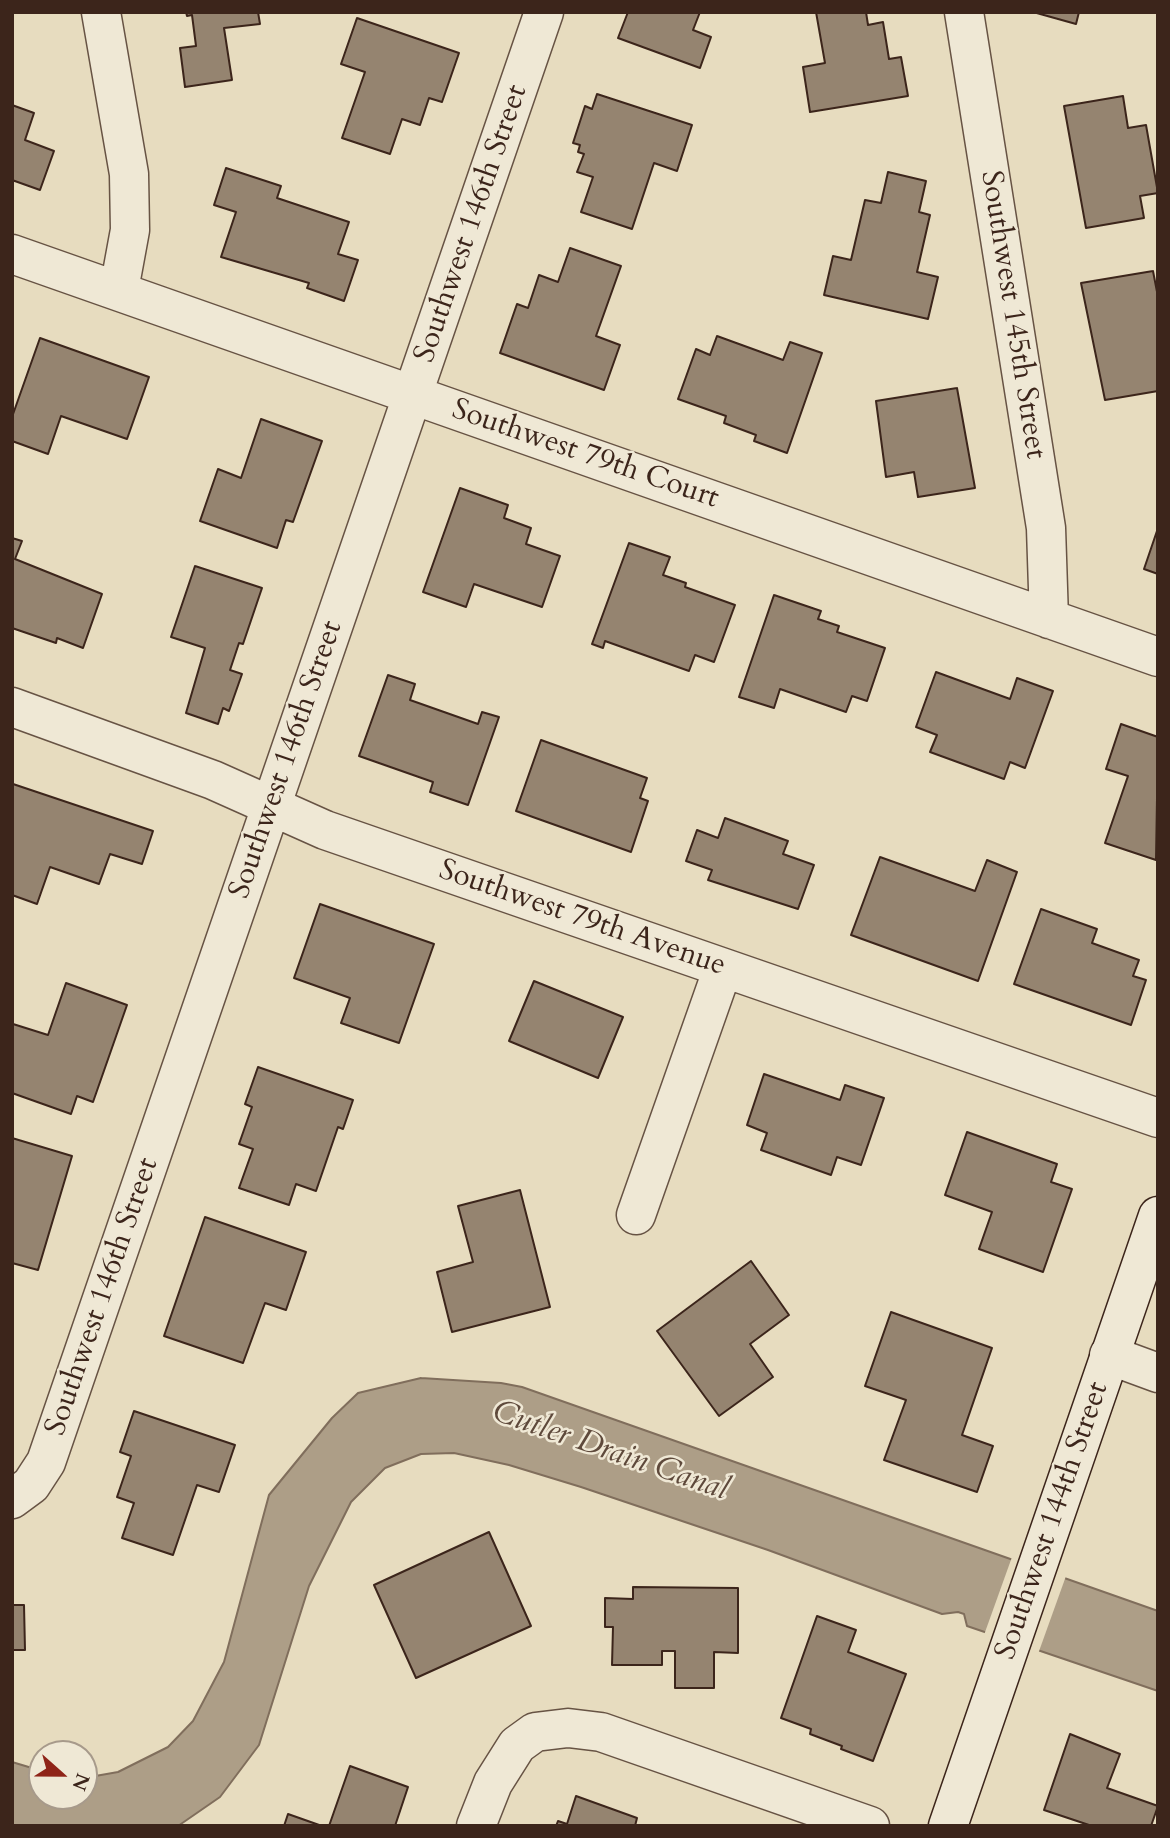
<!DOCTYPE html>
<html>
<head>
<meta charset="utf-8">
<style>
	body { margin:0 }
	#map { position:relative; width:1170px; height:1838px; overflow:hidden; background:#e7dcbf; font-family:Cardo,serif }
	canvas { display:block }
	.frame { position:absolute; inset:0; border:14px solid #3c251b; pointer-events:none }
	.north { position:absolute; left:28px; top:1740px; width:70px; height:70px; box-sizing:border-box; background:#efe8d5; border:2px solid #a79a8b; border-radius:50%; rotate:111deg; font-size:19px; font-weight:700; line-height:28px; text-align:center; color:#3c251b }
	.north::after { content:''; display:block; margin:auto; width:24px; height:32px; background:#8f2418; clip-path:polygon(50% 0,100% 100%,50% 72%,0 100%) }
</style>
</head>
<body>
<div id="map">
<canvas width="1170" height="1838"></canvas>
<div class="frame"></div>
<div class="north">N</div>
</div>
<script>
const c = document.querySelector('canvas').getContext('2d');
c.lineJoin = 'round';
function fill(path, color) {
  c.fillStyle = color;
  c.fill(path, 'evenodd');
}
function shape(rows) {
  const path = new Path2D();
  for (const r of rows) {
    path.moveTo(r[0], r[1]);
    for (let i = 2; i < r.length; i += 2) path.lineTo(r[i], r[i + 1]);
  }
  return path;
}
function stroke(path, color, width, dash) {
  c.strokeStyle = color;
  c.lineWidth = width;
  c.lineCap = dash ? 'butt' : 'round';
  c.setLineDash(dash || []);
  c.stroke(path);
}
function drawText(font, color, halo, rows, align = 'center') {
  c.font = font + ' Cardo,serif';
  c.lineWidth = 5;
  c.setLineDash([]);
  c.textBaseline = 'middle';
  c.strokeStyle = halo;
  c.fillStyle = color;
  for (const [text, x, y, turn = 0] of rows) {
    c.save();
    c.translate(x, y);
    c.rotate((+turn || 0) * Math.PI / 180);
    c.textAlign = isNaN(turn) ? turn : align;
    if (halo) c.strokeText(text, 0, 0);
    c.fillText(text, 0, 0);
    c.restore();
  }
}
const water = shape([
	[421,1378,501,1383,522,1387,1158,1611,1158,1691,967,1626,964,1614,958,1612,942,1614,768,1550,581,1487,509,1465,454,1453,421,1454,385,1468,351,1502,309,1586,259,1745,220,1797,178,1826,12,1826,12,1762,42,1771,42,1796,84,1796,84,1778,118,1772,168,1747,193,1721,224,1662,269,1495,332,1418,358,1393,421,1378]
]);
fill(water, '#ad9e87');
stroke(water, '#806e5c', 2);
fill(shape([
	[1012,1557,1066,1576,1038,1654,984,1635]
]), '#e7dcbf');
const building = shape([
	[186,12,258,12,260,24,224,28,232,80,185,87,180,48,196,46,192,15,187,16,186,12],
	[628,12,700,12,693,30,711,37,700,68,618,38,628,12],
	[816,12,866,12,868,25,883,22,889,59,901,57,908,96,810,112,803,67,825,63,816,12],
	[1033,12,1079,12,1076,24,1033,12],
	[357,18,459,53,442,102,429,98,420,125,402,119,390,154,342,138,365,72,341,64,357,18],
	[597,94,692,125,677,171,654,163,632,229,581,212,593,177,577,172,584,154,578,152,580,145,573,143,585,106,592,109,597,94],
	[1123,96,1128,128,1146,125,1158,193,1140,196,1144,218,1086,228,1064,106,1123,96],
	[12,105,34,113,25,140,54,151,40,190,12,180,12,105],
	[226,168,281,186,277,198,349,222,338,254,358,260,344,301,307,288,309,283,221,257,236,212,214,205,226,168],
	[888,172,926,181,919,212,930,215,917,272,938,277,928,319,824,295,833,256,851,260,865,200,881,203,888,172],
	[570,248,621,266,596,336,620,345,604,390,500,353,517,304,528,308,539,275,558,282,570,248],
	[1153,271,1158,297,1158,391,1105,400,1081,283,1153,271],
	[717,336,783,360,790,342,822,353,787,453,754,441,756,435,724,423,726,416,678,399,696,349,710,355,717,336],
	[40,338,149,377,127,439,61,416,48,454,12,441,12,417,40,338],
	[957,388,975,488,918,497,914,472,886,477,876,401,957,388],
	[261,419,322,441,293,522,286,520,277,548,200,521,218,469,241,478,261,419],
	[460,488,508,505,504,518,531,528,526,544,560,556,542,607,474,584,466,607,423,592,460,488],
	[1158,528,1158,574,1144,569,1158,528],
	[12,538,22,541,15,559,102,594,83,648,57,638,56,643,12,628,12,538],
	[629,543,670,557,663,575,686,583,685,587,735,605,714,662,695,655,689,671,605,641,603,648,592,644,629,543],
	[195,566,262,588,243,644,239,643,230,670,242,674,229,711,223,708,218,724,186,713,205,648,171,637,195,566],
	[774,595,821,611,818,619,839,626,837,632,885,648,867,701,852,696,846,712,780,689,774,708,739,697,774,595],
	[936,672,1010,699,1017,678,1053,691,1025,768,1010,762,1004,779,930,752,937,735,916,727,936,672],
	[388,675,415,684,410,700,478,724,482,712,499,717,468,805,430,792,433,782,359,756,388,675],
	[1121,724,1158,737,1156,860,1105,843,1128,776,1106,769,1121,724],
	[541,740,647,778,640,798,648,801,631,852,516,811,541,740],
	[13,784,153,831,142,864,110,854,99,884,50,867,37,904,12,895,13,784],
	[725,818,788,841,783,854,814,865,798,909,708,880,712,870,686,861,697,830,718,838,725,818],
	[880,857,975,891,987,860,1017,872,978,981,851,935,880,857],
	[320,904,434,944,399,1043,341,1023,350,998,294,978,320,904],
	[1041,909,1097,929,1092,943,1139,960,1133,976,1146,980,1131,1025,1014,984,1041,909],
	[534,981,623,1017,598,1078,509,1041,534,981],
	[66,983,127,1005,93,1102,77,1096,71,1114,12,1093,13,1024,48,1035,66,983],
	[258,1067,353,1100,343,1129,338,1127,316,1191,296,1184,289,1205,239,1188,253,1149,239,1144,252,1107,245,1104,258,1067],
	[764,1074,840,1100,845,1085,884,1098,861,1165,837,1157,831,1175,761,1150,767,1133,747,1125,764,1074],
	[967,1132,1057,1164,1051,1182,1072,1189,1043,1272,979,1249,992,1212,945,1195,967,1132],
	[12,1138,72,1156,38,1270,12,1263,12,1138],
	[520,1190,550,1307,452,1332,437,1272,473,1262,458,1206,520,1190],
	[205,1217,306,1252,286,1310,265,1303,243,1363,164,1336,205,1217],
	[751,1261,789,1315,750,1344,773,1377,719,1416,657,1331,751,1261],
	[891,1312,992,1348,962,1435,993,1446,977,1492,884,1460,906,1400,865,1386,891,1312],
	[134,1411,235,1445,219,1492,197,1485,173,1555,122,1538,134,1503,117,1497,131,1456,120,1452,134,1411],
	[489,1532,531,1626,416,1678,374,1585,489,1532],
	[633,1587,738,1588,738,1653,714,1652,714,1688,675,1688,675,1651,662,1651,662,1665,612,1665,613,1627,605,1627,605,1598,633,1599,633,1587],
	[12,1605,24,1605,25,1650,12,1650,12,1605],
	[817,1616,856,1630,848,1652,906,1674,873,1761,841,1749,842,1746,810,1734,811,1729,781,1718,817,1616],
	[1070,1734,1120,1754,1107,1788,1158,1806,1151,1826,1092,1826,1044,1810,1070,1734],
	[350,1766,408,1787,395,1826,329,1826,350,1766],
	[576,1796,637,1818,635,1826,556,1826,558,1821,567,1824,576,1796],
	[288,1814,322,1826,284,1826,288,1814]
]);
fill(building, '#958470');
stroke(building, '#3c251b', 2);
const street = shape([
	[101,12,129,174,130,230,119,290],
	[964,12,1046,528,1049,619],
	[12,254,1158,657],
	[12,707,213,780,325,830,1158,1118],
	[636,1215,723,968],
	[1109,1355,1158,1373],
	[12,1499,31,1485,46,1462,544,12],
	[476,1826,493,1783,517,1745,535,1732,568,1728,601,1732,870,1826]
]);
const secondary = shape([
	[948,1826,1158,1216]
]);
stroke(street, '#675344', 41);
stroke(secondary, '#3c251b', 41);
stroke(street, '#efe8d5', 38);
stroke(secondary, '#efe8d5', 38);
drawText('30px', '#3c251b', '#efe8d5', [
	["Southwest 146th Street",472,224,-71],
	["Southwest 145th Street",1012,315,81],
	["Southwest 79th Court",585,455,19],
	["Southwest 146th Street",287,760,-71],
	["Southwest 79th Avenue",582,919,19],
	["Southwest 146th Street",103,1297,-71],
	["Southwest 144th Street",1053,1521,-71]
]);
drawText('italic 32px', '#5e493b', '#efe8d5', [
	["Cutler Drain Canal",610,1452,19]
]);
</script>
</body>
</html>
